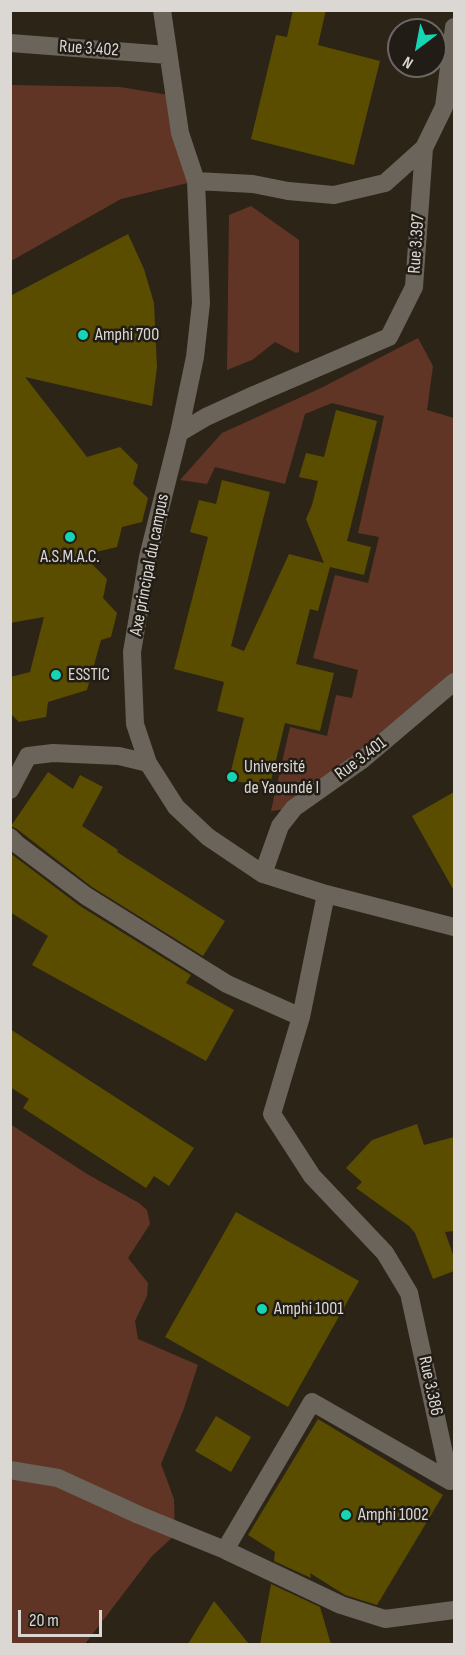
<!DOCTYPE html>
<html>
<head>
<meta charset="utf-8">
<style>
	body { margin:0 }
	#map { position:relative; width:465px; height:1655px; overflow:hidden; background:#211c15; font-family:"Sofia Sans Condensed",sans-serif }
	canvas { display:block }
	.frame { position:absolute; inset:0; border:12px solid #dbd8d3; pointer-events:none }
	.north { position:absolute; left:387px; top:18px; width:60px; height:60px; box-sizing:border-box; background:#211c15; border:2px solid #6b6761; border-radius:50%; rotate:212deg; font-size:16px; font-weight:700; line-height:24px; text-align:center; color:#dbd8d3 }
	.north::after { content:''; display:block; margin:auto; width:21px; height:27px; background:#16d5b3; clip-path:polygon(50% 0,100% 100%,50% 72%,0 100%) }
	.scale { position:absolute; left:18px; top:1610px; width:84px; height:27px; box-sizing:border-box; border:3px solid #dbd8d3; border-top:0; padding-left:8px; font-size:18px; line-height:21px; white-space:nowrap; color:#dbd8d3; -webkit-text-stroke:4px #211c15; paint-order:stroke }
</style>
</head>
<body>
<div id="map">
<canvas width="465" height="1655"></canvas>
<div class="frame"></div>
<div class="north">N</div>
<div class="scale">20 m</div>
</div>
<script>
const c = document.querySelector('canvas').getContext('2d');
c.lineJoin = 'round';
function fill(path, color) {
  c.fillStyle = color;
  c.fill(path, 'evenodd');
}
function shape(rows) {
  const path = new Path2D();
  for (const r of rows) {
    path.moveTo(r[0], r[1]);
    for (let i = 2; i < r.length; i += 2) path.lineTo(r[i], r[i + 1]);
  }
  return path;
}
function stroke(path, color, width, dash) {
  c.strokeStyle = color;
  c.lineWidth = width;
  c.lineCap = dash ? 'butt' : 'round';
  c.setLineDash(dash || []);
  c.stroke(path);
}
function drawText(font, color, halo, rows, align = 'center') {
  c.font = font + ' "Sofia Sans Condensed",sans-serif';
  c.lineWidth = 5;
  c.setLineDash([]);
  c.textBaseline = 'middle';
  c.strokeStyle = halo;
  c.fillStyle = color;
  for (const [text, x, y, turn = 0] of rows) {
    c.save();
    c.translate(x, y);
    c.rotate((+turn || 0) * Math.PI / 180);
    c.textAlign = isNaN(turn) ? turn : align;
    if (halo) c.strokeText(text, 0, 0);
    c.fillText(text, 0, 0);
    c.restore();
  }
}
fill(shape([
	[11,11,454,11,454,1644,90,1644,11,1487],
	[399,30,435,30,435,66,399,66]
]), '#2c2417');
fill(shape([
	[11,85,120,87,174,96,196,181,121,199,11,261],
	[251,206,299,240,299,352,296,353,275,342,252,360,227,370,229,215],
	[418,338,433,366,427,410,454,418,454,682,294,808,271,811,290,727,327,736,336,695,352,698,358,670,313,658,335,575,368,583,379,537,358,533,384,416,332,403,305,414,285,484,215,467,207,484,180,480,222,433,321,388],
	[10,1124,87,1174,139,1203,147,1210,150,1224,128,1258,148,1283,147,1296,135,1321,138,1339,198,1365,183,1411,161,1464,174,1499,175,1535,152,1556,85,1644,11,1644]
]), '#613525');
fill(shape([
	[293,10,326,10,318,45,380,61,354,165,251,139,276,35,287,37],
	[128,234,144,269,154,303,157,367,152,406,25,377,87,457,120,447,138,465,133,484,148,498,142,522,122,527,117,547,83,555,107,579,103,598,117,613,111,637,101,640,87,690,48,702,46,717,19,722,10,713,10,677,30,672,44,617,10,623,10,296],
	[336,410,377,421,347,541,371,547,364,575,330,567,318,611,310,609,296,664,334,673,320,731,285,723,269,789,229,779,244,718,217,711,224,682,174,669,208,537,190,532,199,500,216,504,222,480,270,492,231,646,244,651,289,554,324,563,306,519,312,505,318,481,299,477,306,453,324,457],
	[48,772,73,789,80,775,103,787,82,826,118,850,117,852,225,921,203,956,92,887,17,829,11,826],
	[454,792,454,891,412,816],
	[10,853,80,906,191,975,186,983,234,1010,206,1061,32,965,48,936,10,912],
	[10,1029,194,1148,169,1186,154,1176,146,1188,23,1108,29,1099,10,1087],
	[417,1124,424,1145,454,1137,454,1231,445,1232,454,1257,454,1271,433,1279,415,1233,409,1226,356,1188,362,1182,346,1168,372,1140],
	[236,1212,359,1281,288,1407,165,1337],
	[216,1416,251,1437,231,1472,195,1451],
	[318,1419,443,1495,377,1605,345,1595,310,1573,311,1578,274,1561,275,1552,248,1535],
	[271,1584,320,1607,331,1644,260,1644],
	[214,1601,228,1618,249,1644,188,1644]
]), '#5a4d00');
stroke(shape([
	[162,10,180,133,196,181,201,303,195,357,179,433,148,557,132,652,135,724,148,763,176,807,208,837,263,874,326,894,454,927],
	[10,43,168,55],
	[196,181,253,184,288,191,334,195,385,183,424,148],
	[179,433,206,417,254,395,389,337,414,287,424,148,444,107,454,27],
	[10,790,28,756,53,753,119,756,148,763],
	[10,837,18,845,86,896,227,984,301,1017],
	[263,874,280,826,294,808,362,760,454,682],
	[10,1470,58,1478,139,1515,225,1550,312,1402,450,1481,409,1293,385,1253,312,1176,272,1114,301,1017,326,894],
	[225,1550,341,1605,385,1619,454,1610]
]), '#6a645b', 18);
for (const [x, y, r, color] of [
	[83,335,6,"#16d5b3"],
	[70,537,6,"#16d5b3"],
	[56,675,6,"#16d5b3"],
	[232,777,6,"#16d5b3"],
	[262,1309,6,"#16d5b3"],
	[346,1515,6,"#16d5b3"]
]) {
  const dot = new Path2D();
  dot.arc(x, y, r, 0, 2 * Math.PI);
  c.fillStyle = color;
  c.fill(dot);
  stroke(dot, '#211c15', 2);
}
drawText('18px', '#dbd8d3', '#211c15', [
	["Rue 3.402",89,49,4],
	["Rue 3.397",417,244,-86],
	["Axe principal du campus",150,565,-79],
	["Rue 3.401",361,759,-37],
	["Rue 3.386",430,1386,78]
]);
drawText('18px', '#dbd8d3', '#211c15', [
	["Amphi 700",95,335],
	["A.S.M.A.C.",70,557,"center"],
	["ESSTIC",68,675],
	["Université",244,767],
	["de Yaoundé I",244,788],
	["Amphi 1001",274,1309],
	["Amphi 1002",358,1515]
], 'left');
</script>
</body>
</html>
